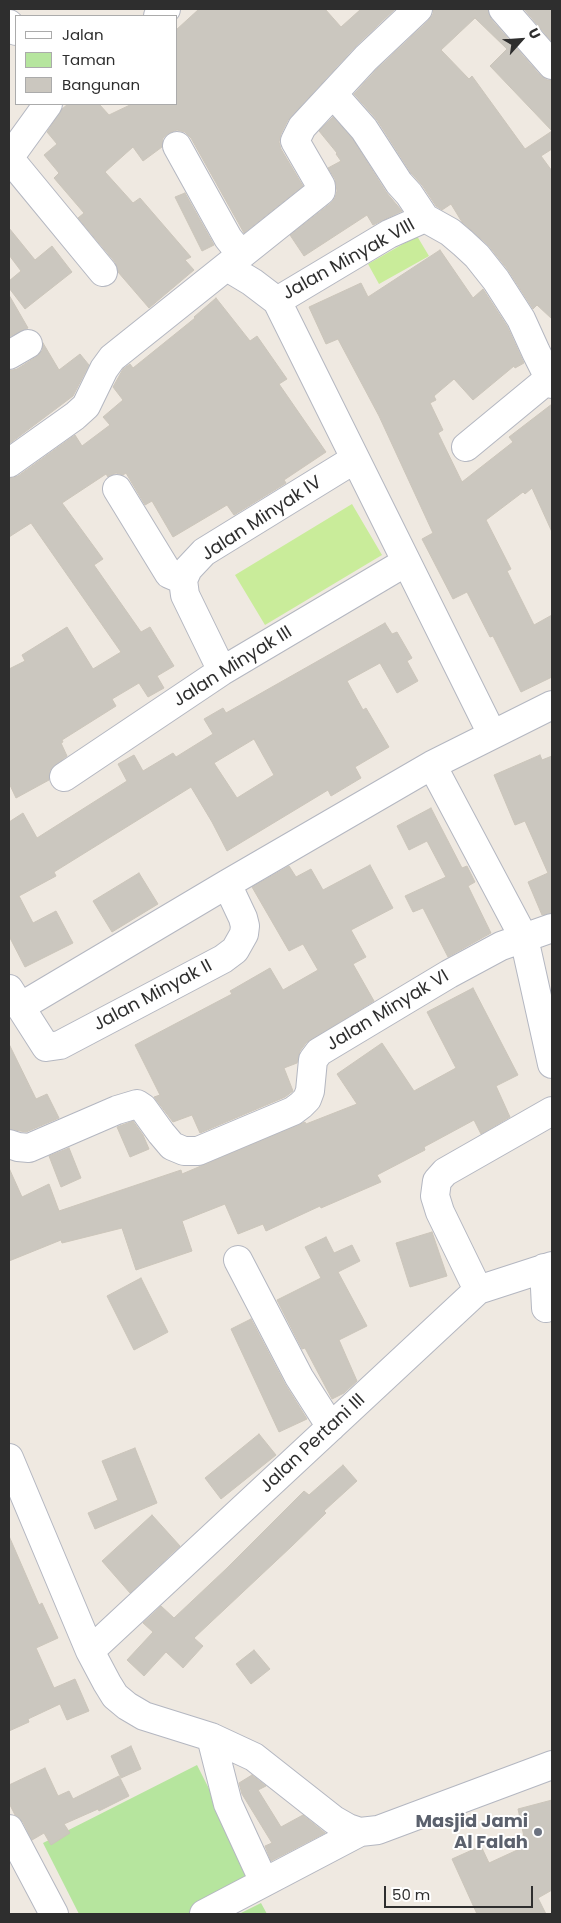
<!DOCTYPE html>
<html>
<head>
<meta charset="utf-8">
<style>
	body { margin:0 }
	#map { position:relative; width:561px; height:1923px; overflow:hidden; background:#efe9e1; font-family:Poppins,sans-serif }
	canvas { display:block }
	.frame { position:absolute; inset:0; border:10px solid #2e2e2e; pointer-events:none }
	.legend { position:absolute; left:15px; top:15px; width:162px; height:90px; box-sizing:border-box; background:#fff; border:1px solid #ababab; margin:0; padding:6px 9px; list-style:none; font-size:15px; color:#2e2e2e }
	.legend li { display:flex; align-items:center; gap:10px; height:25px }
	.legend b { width:25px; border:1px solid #ababab }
	.north { position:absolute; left:496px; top:15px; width:50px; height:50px; -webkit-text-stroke:4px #fff; paint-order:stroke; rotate:64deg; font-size:14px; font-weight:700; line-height:20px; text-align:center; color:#2e2e2e }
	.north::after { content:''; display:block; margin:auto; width:18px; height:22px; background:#2e2e2e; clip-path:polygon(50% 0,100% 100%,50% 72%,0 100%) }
	.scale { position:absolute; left:384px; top:1886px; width:149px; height:22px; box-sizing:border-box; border:2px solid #2e2e2e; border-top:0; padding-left:6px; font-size:15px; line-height:18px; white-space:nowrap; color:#2e2e2e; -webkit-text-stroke:4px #fff; paint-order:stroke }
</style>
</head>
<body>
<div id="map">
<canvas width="561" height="1923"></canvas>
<div class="frame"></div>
<ul class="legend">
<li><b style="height:6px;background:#fff"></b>Jalan</li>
<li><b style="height:14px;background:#b6e59e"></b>Taman</li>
<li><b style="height:14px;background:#cbc7bf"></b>Bangunan</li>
</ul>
<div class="north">U</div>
<div class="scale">50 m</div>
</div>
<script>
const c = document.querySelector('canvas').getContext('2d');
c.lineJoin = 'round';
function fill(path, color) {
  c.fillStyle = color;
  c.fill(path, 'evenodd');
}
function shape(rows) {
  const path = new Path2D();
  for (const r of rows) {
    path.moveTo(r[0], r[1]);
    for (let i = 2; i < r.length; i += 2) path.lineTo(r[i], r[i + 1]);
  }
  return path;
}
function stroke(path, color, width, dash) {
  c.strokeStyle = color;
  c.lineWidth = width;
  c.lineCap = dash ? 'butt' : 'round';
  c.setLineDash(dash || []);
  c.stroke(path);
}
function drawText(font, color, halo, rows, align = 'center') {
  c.font = font + ' Poppins,sans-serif';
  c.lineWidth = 4;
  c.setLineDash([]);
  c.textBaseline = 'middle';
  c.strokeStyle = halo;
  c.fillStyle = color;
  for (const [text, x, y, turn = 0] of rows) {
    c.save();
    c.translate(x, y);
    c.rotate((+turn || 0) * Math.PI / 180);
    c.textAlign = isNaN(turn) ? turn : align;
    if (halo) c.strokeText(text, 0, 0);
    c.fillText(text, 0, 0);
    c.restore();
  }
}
fill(shape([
	[197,1765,259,1888,207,1914,79,1914,43,1843],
	[261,1903,267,1914,239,1914]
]), '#b6e59e');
fill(shape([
	[417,236,429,256,379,284,368,264],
	[352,504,382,555,265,625,235,575]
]), '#c9ec9a');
const building = shape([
	[199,9,325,9,341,27,361,9,395,9,355,47,288,120,281,134,279,142,281,149,303,186,244,233,191,138,185,132,177,130,169,133,163,138,162,147,143,161,133,147,105,172,133,203,140,198,191,257,185,260,194,270,149,308,118,272,115,262,78,218,84,213,54,178,59,173,44,155,57,144,47,132,62,109,68,104,99,104,109,115,132,104,176,104,176,30,199,9],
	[433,9,488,9,491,19,540,75,547,80,552,80,552,149,541,156,552,171,552,319,537,305,533,309,508,270,488,245,462,222,451,204,442,210,436,206,422,185,411,173,377,120,354,94,377,69,429,20,433,14,433,9],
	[475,18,507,49,490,66,552,131,525,149,472,76,469,79,441,50,475,18],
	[524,9,552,9,552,42,524,9],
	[333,117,352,138,386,192,402,211,373,225,367,215,304,256,290,235,331,203,335,198,337,191,335,179,328,168,341,161,336,154,337,153,319,131,333,117],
	[185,193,214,245,202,251,175,197,185,193],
	[9,228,35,260,52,246,72,272,25,309,9,288,9,281,21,271,9,255,9,228],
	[440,250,473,298,483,289,507,326,524,363,515,368,514,366,473,400,454,379,434,396,436,400,430,403,443,430,438,433,462,482,513,442,509,437,552,404,552,532,532,488,525,494,523,492,486,520,511,569,507,571,534,625,552,615,552,677,521,692,493,636,490,637,467,592,453,599,422,539,433,533,379,416,338,339,326,344,309,307,361,283,368,297,440,250],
	[9,295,28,328,9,337,9,295],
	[216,298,250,341,257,336,287,379,279,384,326,452,284,480,286,483,234,515,227,505,173,537,152,501,145,505,126,473,123,475,116,473,108,477,106,474,62,503,103,559,94,565,141,632,150,627,174,666,157,676,164,688,148,697,139,683,112,699,116,706,62,740,63,742,61,743,67,756,50,770,49,780,16,798,9,783,9,669,25,661,22,655,67,627,93,669,121,652,31,523,9,537,9,478,18,476,75,435,82,446,110,425,103,417,123,400,113,387,123,369,130,364,133,368,195,318,194,317,216,298],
	[43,343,59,370,80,354,89,365,73,396,9,444,9,371,17,369,36,357,42,351,43,343],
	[385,623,392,634,397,632,412,658,407,661,418,681,397,693,380,663,347,681,363,710,366,708,389,747,355,767,361,778,331,796,328,790,227,851,212,822,191,787,54,872,56,876,19,896,33,923,56,911,73,943,25,967,9,936,9,822,23,813,37,838,127,781,118,764,134,755,143,771,173,753,176,757,213,734,204,719,223,708,226,713,385,623],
	[254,739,274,775,237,798,214,763,254,739],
	[540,755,542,760,552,756,552,913,542,915,528,882,548,873,525,821,515,825,494,775,540,755],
	[431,808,462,868,467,866,475,882,468,886,491,933,448,957,423,908,413,912,405,896,446,877,427,841,409,850,397,826,431,808],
	[370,865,393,908,351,930,366,957,353,964,374,1001,306,1043,300,1051,297,1063,284,1068,293,1091,285,1097,200,1133,192,1115,173,1122,154,1097,160,1095,135,1045,232,994,230,991,270,968,283,990,318,970,303,944,289,951,252,887,289,866,296,877,311,869,323,890,370,865],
	[139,873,158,904,112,932,93,901,139,873],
	[473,988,518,1075,496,1086,510,1117,481,1134,474,1120,424,1147,425,1150,377,1175,381,1182,321,1208,320,1206,266,1231,263,1224,238,1234,225,1204,182,1221,192,1251,136,1270,122,1228,62,1243,61,1240,9,1261,9,1168,22,1197,49,1184,59,1211,181,1170,182,1174,305,1122,306,1124,357,1104,337,1074,382,1043,414,1091,456,1068,427,1012,473,988],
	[9,1044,36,1099,47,1094,59,1118,26,1132,9,1129,9,1044],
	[133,1121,143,1135,149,1149,130,1157,117,1127,133,1121],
	[69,1148,81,1178,61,1187,49,1156,69,1148],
	[432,1232,447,1276,410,1287,396,1243,432,1232],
	[326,1237,334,1253,352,1245,360,1261,338,1272,367,1326,339,1340,357,1381,344,1393,332,1399,305,1348,302,1349,277,1300,321,1278,305,1247,326,1237],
	[141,1278,168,1332,134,1350,107,1296,141,1278],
	[251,1319,285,1384,307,1419,279,1432,231,1329,251,1319],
	[259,1434,276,1455,221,1499,205,1478,259,1434],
	[135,1448,157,1503,95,1529,88,1513,118,1500,102,1461,135,1448],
	[343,1465,357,1481,324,1511,326,1513,292,1546,194,1638,203,1646,183,1668,166,1652,144,1676,127,1660,153,1632,143,1623,161,1606,174,1618,227,1568,304,1491,309,1495,343,1465],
	[152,1515,180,1546,130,1593,102,1561,152,1515],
	[9,1536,39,1605,42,1603,58,1638,36,1648,54,1688,75,1679,89,1711,67,1720,60,1704,28,1719,29,1722,9,1731,9,1536],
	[254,1650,270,1669,251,1684,236,1664,254,1650],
	[131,1746,141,1769,121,1778,111,1756,131,1746],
	[45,1768,58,1796,69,1791,73,1799,119,1776,129,1796,99,1811,98,1809,64,1824,70,1833,51,1845,44,1833,32,1840,23,1822,15,1815,9,1803,9,1785,45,1768],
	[252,1775,266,1786,258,1790,281,1827,303,1815,325,1833,271,1861,265,1846,272,1843,242,1794,239,1783,252,1775],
	[552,1800,552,1890,538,1898,546,1914,477,1914,452,1859,481,1846,489,1863,526,1846,518,1809,552,1800]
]);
fill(building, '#cbc7bf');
stroke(building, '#cbc5ba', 1);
const minor = shape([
	[503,9,552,65],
	[158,16,166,9],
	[9,24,16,31],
	[334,95,364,129,399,183,409,194,425,218],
	[177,146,228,238,240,253],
	[9,158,103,272],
	[9,158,48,104],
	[227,267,252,282,277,301,492,734],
	[277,301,389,234,425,218,450,232,463,243,477,256,496,280,521,319,536,352,552,384],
	[9,355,28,344],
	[466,447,552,376],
	[9,463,75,416,86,406,104,369,112,358,321,191,321,186,295,141,302,127,366,58,418,9],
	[117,489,169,574,183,580],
	[222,671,185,595,183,580,188,569,204,552,355,459],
	[432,765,524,938,552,1064],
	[64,777,222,671,406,562],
	[9,989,46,1047,60,1045,223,959,235,950,244,934,245,926,243,918,227,884],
	[20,1007,227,884,432,765,552,705],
	[9,1144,18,1147,29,1148,117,1110,137,1104,143,1108,161,1133,172,1146,184,1151,198,1151,293,1111,301,1105,307,1099,310,1091,313,1060,319,1052,449,974,501,946,552,928],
	[238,1260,299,1377,331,1427],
	[544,1268,546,1308],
	[478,1290,440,1212,435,1196,437,1181,445,1172,552,1111],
	[9,1458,90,1651,107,1683,115,1696,127,1706,144,1716,211,1737,254,1757,334,1820,348,1828,360,1832,378,1830,552,1765],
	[90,1651,478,1290,552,1266],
	[211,1737,228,1804,264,1882],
	[9,1829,54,1914],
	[204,1914,360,1832]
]);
stroke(minor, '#b4b7c1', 30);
stroke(minor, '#fff', 28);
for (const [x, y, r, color] of [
	[538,1832,5,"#6b7280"]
]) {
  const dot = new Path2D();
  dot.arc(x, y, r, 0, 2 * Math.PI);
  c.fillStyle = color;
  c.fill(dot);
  stroke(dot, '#fff', 2);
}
drawText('18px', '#2e2e2e', '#fff', [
	["Jalan Minyak VIII",349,260,-29],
	["Jalan Minyak IV",262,519,-33],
	["Jalan Minyak III",233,667,-32],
	["Jalan Minyak II",153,996,-28],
	["Jalan Minyak VI",388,1011,-31],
	["Jalan Pertani III",313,1444,-43]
]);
drawText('bold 18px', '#5b616d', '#fff', [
	["Masjid Jami",528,1822],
	["Al Falah",528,1843]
], 'right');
</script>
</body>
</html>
